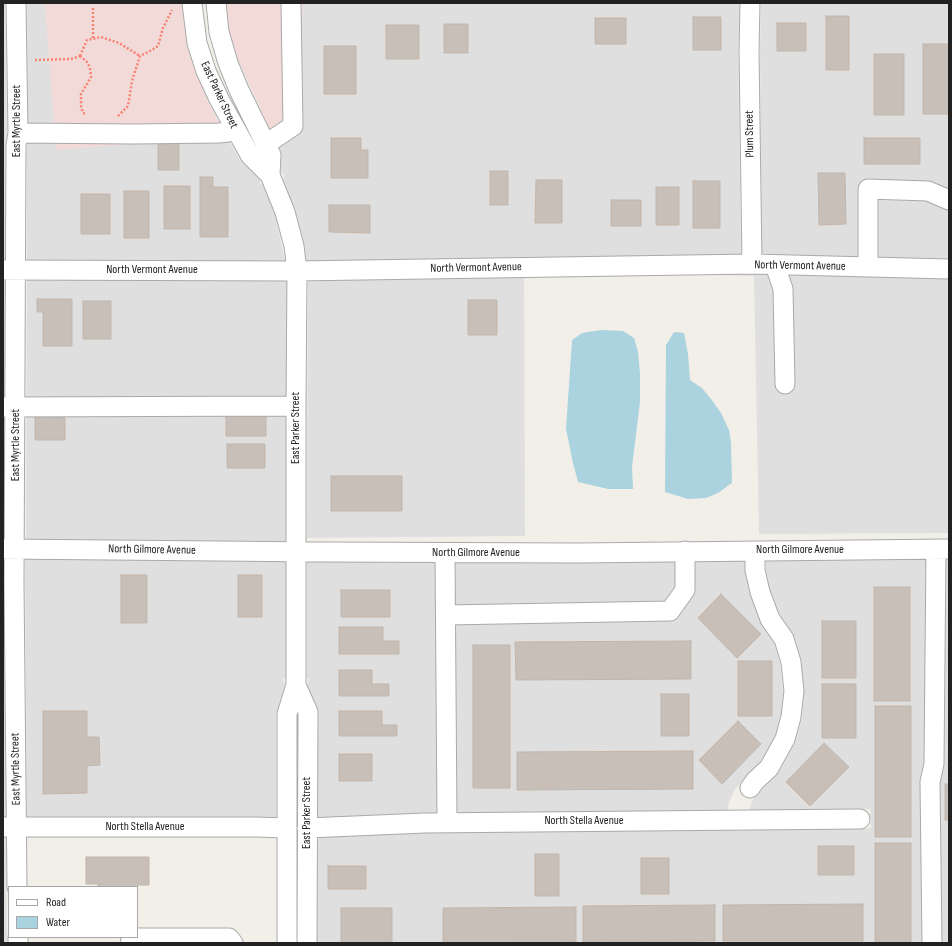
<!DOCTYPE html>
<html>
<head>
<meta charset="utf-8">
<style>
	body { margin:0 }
	#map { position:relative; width:952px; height:946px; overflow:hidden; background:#f2efe9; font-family:"Sofia Sans Condensed",sans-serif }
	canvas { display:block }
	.frame { position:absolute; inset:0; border:4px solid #222; pointer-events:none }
	.legend { position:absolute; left:8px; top:886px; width:130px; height:52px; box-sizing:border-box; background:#fff; border:1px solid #a7a7a7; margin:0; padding:5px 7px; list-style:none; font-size:12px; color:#222 }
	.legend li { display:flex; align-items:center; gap:8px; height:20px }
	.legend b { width:20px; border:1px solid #a7a7a7 }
</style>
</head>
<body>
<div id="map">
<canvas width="952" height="946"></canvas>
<div class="frame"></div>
<ul class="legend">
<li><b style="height:5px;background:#fff"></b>Road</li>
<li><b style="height:11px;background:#aad3df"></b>Water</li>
</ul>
</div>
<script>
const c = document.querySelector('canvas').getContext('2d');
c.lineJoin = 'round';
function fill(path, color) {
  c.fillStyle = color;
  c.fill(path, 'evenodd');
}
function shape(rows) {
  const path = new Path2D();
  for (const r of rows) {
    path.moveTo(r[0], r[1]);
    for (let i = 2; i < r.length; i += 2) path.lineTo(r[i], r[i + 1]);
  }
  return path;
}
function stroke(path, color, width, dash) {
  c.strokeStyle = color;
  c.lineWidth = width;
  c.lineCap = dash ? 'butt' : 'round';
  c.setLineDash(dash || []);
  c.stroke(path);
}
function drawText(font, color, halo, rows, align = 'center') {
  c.font = font + ' "Sofia Sans Condensed",sans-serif';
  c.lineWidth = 3.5;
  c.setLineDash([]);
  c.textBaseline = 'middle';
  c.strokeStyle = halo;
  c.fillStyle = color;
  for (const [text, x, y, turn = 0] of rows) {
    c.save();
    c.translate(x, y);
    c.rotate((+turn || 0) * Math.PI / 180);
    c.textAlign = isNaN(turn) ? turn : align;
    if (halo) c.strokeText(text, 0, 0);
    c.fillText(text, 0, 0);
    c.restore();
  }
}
fill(shape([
	[3,3,5,3,7,132,6,145,6,261,3,261],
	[27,3,45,3,57,149,226,136,240,160,260,179,260,184,263,185,275,215,285,261,27,261,27,145,28,133],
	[303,3,740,3,738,51,741,255,307,261,304,244,295,210,283,178,285,176,281,172,281,151,271,132,296,130],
	[761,3,949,3,949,259,762,255,760,51],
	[688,274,752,274,949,278,949,533,759,534,754,276],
	[524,277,525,536,307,538,308,280],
	[3,280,6,280,5,539,3,539],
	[27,280,287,280,286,542,26,539],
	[3,558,4,558,6,818,3,818],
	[25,558,286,561,286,678,283,679,285,685,276,714,276,818,27,818],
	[949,558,949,943,317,943,318,837,425,832,736,830,746,831,746,830,871,828,870,809,749,811,753,799,779,772,795,743,802,718,804,691,801,659,794,637,780,615,770,589,766,569,766,560],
	[745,560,745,572,750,595,760,622,774,643,780,663,783,691,781,715,775,736,760,762,735,789,729,802,727,811,425,813,318,818,318,712,307,685,309,679,307,678,307,561,578,562],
	[3,837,6,837,7,943,3,943]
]), '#e0dfdf');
fill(shape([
	[43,3,182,3,187,46,197,74,209,103,226,136,56,150,45,3],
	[226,3,303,3,296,130,271,132,238,60,229,30]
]), '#f2dad9');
fill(shape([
	[601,330,623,331,634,338,638,352,640,373,640,402,632,467,633,489,608,489,578,482,573,463,566,429,572,340,582,333],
	[674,332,684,333,688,354,690,380,702,388,711,399,721,413,729,430,731,443,732,483,718,493,706,498,688,499,665,492,666,345]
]), '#aad3df');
const building = shape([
	[826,16,849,16,849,70,826,70,826,16],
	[693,17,721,17,721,50,693,50,693,17],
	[595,18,626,18,626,44,595,44,595,18],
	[777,23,806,23,806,51,777,51,777,23],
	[444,24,468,24,468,53,444,53,444,24],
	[386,25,419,25,419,59,386,59,386,25],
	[923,44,949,44,949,114,923,114,923,44],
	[324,46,356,46,356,94,324,94,324,46],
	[874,54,904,54,904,115,874,115,874,54],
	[331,138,361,138,361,150,368,150,368,178,331,178,331,138],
	[864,138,920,138,920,164,864,164,864,138],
	[158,140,179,140,179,170,158,170,158,140],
	[490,171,508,171,508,205,490,205,490,171],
	[818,173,845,173,846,224,819,225,818,173],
	[200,177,213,177,213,187,228,187,228,237,200,237,200,177],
	[536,180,562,180,562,223,535,223,536,180],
	[693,181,720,181,720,228,693,228,693,181],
	[164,186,190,186,190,229,164,229,164,186],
	[656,187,679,187,679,225,656,225,656,187],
	[124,191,149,191,149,238,124,238,124,191],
	[81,194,110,194,110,234,81,234,81,194],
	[611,200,641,200,641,226,611,226,611,200],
	[329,205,370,205,370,233,329,232,329,205],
	[37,299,72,299,72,346,43,346,43,312,37,312,37,299],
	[468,300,497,300,497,335,468,335,468,300],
	[83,301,111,301,111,339,83,339,83,301],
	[226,413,266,413,266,436,226,436,226,413],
	[35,417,65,417,65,440,35,440,35,417],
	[227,444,265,444,265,468,227,468,227,444],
	[331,476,402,476,402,511,331,511,331,476],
	[121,575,147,575,147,623,121,623,121,575],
	[238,575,262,575,262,617,238,617,238,575],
	[874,587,910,587,910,701,874,701,874,587],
	[341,590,390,590,390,617,341,617,341,590],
	[721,594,761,634,737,658,698,618,721,594],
	[822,621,856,621,856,678,822,678,822,621],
	[339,627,383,627,383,641,399,641,399,654,339,654,339,627],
	[691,641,691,679,516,680,515,642,691,641],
	[473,645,510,645,510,788,473,788,473,645],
	[738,661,772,661,772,716,738,716,738,661],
	[339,670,372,670,372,684,389,684,389,696,339,696,339,670],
	[822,684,856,684,856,738,822,738,822,684],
	[661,694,689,694,689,736,661,736,661,694],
	[875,706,911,706,911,837,875,837,875,706],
	[43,711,87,711,87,737,99,737,100,765,87,766,87,793,43,794,43,711],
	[339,711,382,711,382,725,397,725,397,736,339,736,339,711],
	[738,721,761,744,722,784,699,760,738,721],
	[824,743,849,767,810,806,786,782,824,743],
	[693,751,693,789,517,790,517,752,693,751],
	[339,754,372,754,372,781,339,781,339,754],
	[945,784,949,784,949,820,945,820,945,784],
	[875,843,911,843,911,943,875,943,875,843],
	[818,846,854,846,854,875,818,875,818,846],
	[535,854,559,854,559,896,535,896,535,854],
	[86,857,149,857,149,885,137,885,137,897,137,887,98,887,98,884,86,884,86,857],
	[641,858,669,858,669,894,641,894,641,858],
	[328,866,366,866,366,889,328,889,328,866],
	[863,904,863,941,723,941,723,905,863,904],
	[715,905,715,941,583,942,583,906,715,905],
	[576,907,576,942,443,943,443,908,576,907],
	[341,908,392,908,392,943,341,943,341,908]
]);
fill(building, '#c7bfb8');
stroke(building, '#c4b6ab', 1);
const minor = shape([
	[16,3,18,133,16,145,14,583,17,887],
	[192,3,197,43,206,71,219,99,250,155,270,175],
	[216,3,219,32,228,63,239,90,271,155,270,175,285,212,294,246,297,271,296,406,296,685,287,714,287,943],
	[750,3,749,51,752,264],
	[18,133,133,134,219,133,236,131],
	[266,144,293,126,291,3],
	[775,265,783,289,785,384],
	[868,267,868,189,928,191,949,200],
	[3,270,297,271,752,264,949,269],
	[4,407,296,406],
	[3,549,324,552,578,553,949,549],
	[445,553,447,822],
	[446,615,670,611,685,590,685,551],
	[296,685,308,712,307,943],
	[750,788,755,781,769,768,785,739,791,717,794,691,791,662,784,639,770,619,760,592,755,570,755,551],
	[3,827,256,827,286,828],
	[307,828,425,823,860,819],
	[18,937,18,943],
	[130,943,135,938,229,938,233,943],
	[932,943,930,782,934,764,936,549]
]);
stroke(minor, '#a9a9a9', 21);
stroke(shape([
	[93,8,93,38],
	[80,56,87,62,90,68,91,77,81,94,81,106,83,113,86,114],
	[80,56,87,40,101,37,119,43,140,56],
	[35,60,71,59,80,56],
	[118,116,128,106,132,81,140,56,152,50,158,46,163,28,172,10]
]), '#fa8072', 2.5, [2, 2]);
stroke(minor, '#fff', 19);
drawText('12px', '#222', '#fff', [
	["East Parker Street",219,95,65],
	["East Myrtle Street",17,121,-90],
	["Plum Street",750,134,-91],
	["North Vermont Avenue",800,266,1],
	["North Vermont Avenue",476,268,-1],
	["North Vermont Avenue",152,270],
	["East Parker Street",296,428,-90],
	["East Myrtle Street",16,445,-90],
	["North Gilmore Avenue",152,550,1],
	["North Gilmore Avenue",800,550],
	["North Gilmore Avenue",476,553],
	["East Myrtle Street",16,769,-91],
	["East Parker Street",307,813,-90],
	["North Stella Avenue",584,821],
	["North Stella Avenue",145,827]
]);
</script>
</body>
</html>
